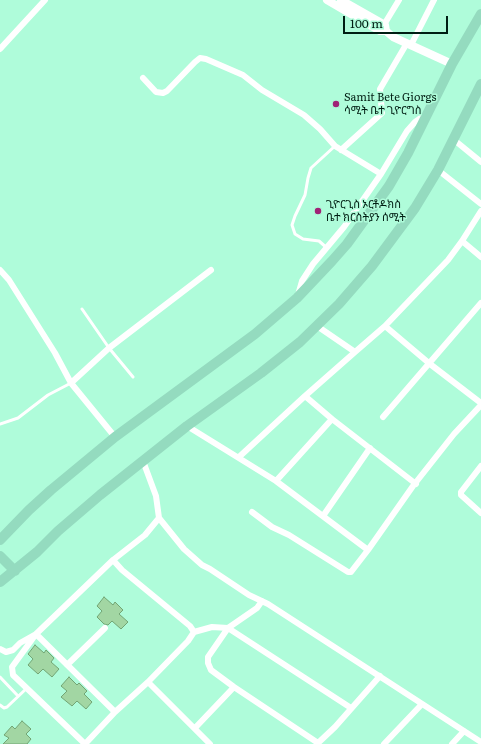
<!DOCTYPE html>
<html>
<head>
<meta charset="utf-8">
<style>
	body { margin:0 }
	#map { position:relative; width:481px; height:744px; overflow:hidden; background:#affcda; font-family:Literata,serif }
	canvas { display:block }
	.scale { position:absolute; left:343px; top:16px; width:105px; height:18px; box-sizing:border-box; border:2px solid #001e13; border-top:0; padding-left:5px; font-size:12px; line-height:14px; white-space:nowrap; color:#001e13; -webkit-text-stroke:3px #affcda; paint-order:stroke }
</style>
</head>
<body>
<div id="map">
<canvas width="481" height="744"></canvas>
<div class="scale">100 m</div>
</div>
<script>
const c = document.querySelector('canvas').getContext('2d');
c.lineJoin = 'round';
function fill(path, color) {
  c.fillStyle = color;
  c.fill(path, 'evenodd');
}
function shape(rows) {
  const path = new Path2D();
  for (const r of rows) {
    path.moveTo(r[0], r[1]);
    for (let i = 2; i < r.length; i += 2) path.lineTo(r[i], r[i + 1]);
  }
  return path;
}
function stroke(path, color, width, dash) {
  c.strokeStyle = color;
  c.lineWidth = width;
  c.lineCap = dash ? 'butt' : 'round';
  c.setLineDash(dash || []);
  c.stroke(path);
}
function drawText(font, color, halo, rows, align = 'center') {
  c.font = font + ' Literata,"Noto Sans Ethiopic",serif';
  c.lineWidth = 3;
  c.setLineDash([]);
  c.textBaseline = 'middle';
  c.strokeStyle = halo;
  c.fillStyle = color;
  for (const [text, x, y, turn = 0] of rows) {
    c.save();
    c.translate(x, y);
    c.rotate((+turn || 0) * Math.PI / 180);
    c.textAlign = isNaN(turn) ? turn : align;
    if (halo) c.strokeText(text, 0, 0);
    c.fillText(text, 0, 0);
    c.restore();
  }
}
const building = shape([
	[104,597,113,605,115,602,123,610,119,614,128,622,121,629,112,621,108,625,104,624,97,617,102,611,97,606,104,597],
	[35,645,44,653,46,650,54,658,51,662,59,669,52,677,43,669,38,674,28,665,33,659,28,654,35,645],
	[69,677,77,685,79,683,87,691,84,694,92,702,86,709,77,701,72,706,61,697,67,691,61,686,69,677],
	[22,721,31,729,26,734,31,739,27,744,3,744,9,738,4,735,12,726,15,729,22,721]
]);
fill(building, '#a2d6a3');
stroke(building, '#72a574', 1);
stroke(shape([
	[327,248,319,241,303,239,295,234,292,225,295,216,305,195,308,178,311,168,335,146],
	[82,309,109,348,133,377],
	[0,424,18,418,48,395,71,383],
	[0,677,18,696],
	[0,705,4,708,7,707,27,688]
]), '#fff', 3);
stroke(shape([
	[382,28,399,0],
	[411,45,434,0],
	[0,49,45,0],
	[143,78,156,92,163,93,167,91,195,62,200,58,206,59,243,75,262,90,304,115,320,129,335,146,381,174],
	[453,139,481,162],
	[341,150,382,113,380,89,407,43],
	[438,170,481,204],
	[462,241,481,257],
	[0,270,9,280,55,353,71,383,115,437],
	[298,295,302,281,313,264,344,227,381,174,407,131,415,122,425,115],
	[317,326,355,352,305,396,332,419,416,484],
	[385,326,448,260,462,241,481,211],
	[355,352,385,326,430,364,481,403],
	[71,383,109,348,211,270],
	[383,417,481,303],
	[187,426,276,481,368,550],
	[239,457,305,396],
	[481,466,461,492,461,495,481,513],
	[276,481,332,419],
	[252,512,272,527,289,535,348,572,351,572,368,550,413,486,454,434,481,405],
	[323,516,370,448],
	[159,518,184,549,202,565,210,569,249,595,268,604,481,742],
	[113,560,145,535,159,518,156,496,143,461],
	[262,601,257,608,228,628,208,657,208,663,211,670,234,687,318,743],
	[194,632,212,627,228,628,351,708],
	[0,649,6,652,13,650,20,643,36,634,115,712],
	[67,665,105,628],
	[195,728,234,687],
	[85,744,13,675,12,667,36,634,113,560,122,570,190,626,194,632,188,641,148,682],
	[85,744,115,712,148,682,210,744],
	[317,744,335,727,380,676],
	[384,744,422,704],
	[452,744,464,731]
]), '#fff', 6);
stroke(shape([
	[327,0,380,31,386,31],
	[341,0,385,25,386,31,393,37,452,64]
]), '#fff', 8);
stroke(shape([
	[0,540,29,510,51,490,115,437,255,334,297,298,332,261,347,244,389,186,408,153,452,64,481,14],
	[0,556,15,571],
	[0,582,37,552,58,531,100,495,187,426,261,373,300,342,339,304,372,266,415,208,438,170,481,84]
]), '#94dbbf', 10);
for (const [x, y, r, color] of [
	[336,104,4,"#a02276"],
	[318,211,4,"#a02276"]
]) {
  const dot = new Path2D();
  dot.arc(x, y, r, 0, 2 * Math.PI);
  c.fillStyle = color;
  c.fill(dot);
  stroke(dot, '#affcda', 1.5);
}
drawText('11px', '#001e13', '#affcda', [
	["Samit Bete Giorgs",344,98],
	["ሳሚት ቤተ ጊዮርግስ",344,111],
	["ጊዮርጊስ ኦርቶዶክስ",326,205],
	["ቤተ ክርስትያን ሰሚት",326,218]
], 'left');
</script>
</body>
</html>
